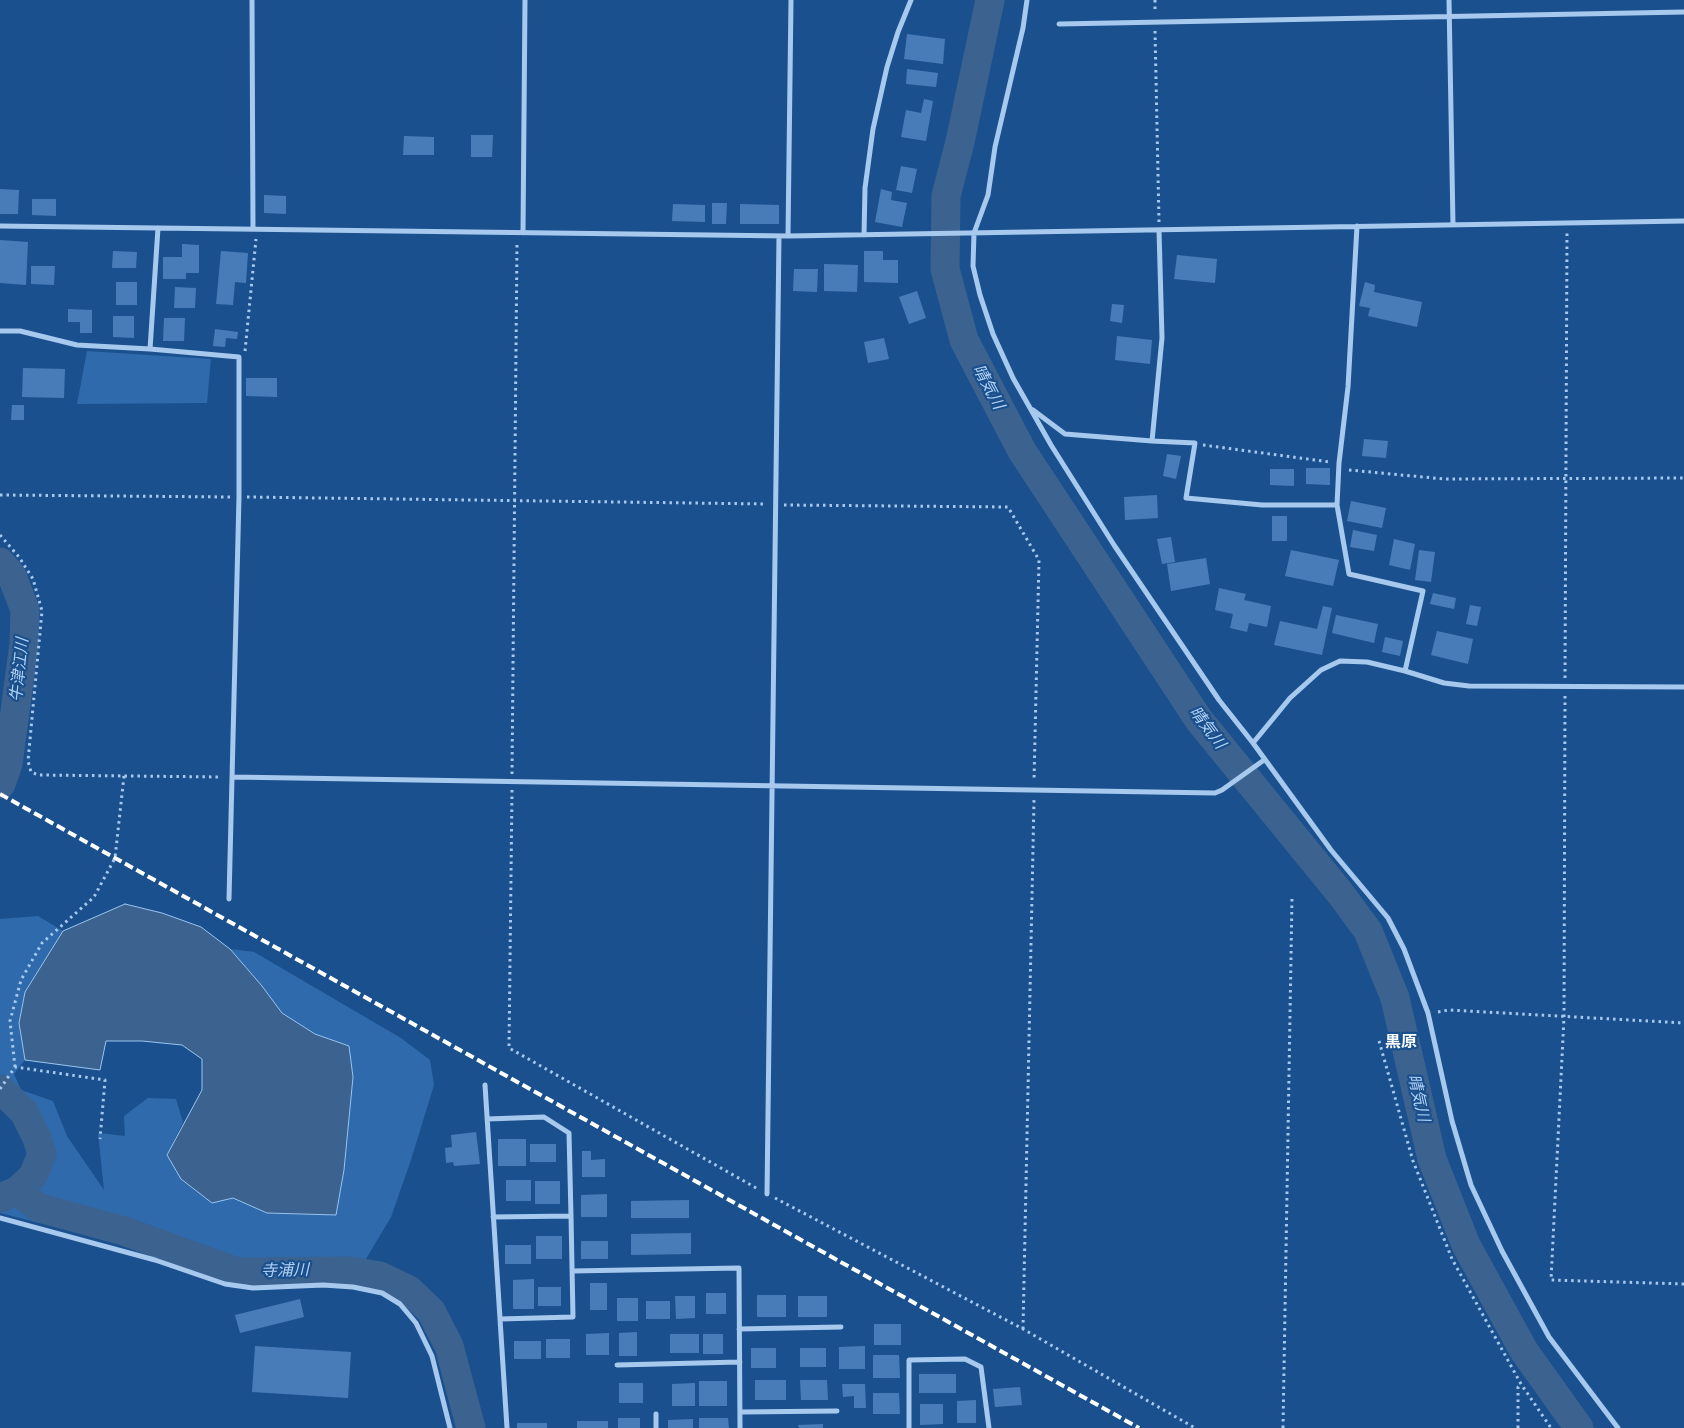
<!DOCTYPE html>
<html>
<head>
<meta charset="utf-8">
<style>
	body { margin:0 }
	canvas { display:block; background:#1b508e }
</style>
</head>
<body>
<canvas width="1684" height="1428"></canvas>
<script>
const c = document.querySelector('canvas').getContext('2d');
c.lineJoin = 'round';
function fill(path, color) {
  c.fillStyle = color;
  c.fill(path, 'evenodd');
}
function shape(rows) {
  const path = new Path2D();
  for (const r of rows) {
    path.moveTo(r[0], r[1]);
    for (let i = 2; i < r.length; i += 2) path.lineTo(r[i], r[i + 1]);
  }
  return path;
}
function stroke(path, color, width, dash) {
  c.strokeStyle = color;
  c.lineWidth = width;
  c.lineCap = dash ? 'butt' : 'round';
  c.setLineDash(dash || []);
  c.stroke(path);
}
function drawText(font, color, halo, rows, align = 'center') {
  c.font = font + ' "Fira Sans Condensed","Noto Sans JP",sans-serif';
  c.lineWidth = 4.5;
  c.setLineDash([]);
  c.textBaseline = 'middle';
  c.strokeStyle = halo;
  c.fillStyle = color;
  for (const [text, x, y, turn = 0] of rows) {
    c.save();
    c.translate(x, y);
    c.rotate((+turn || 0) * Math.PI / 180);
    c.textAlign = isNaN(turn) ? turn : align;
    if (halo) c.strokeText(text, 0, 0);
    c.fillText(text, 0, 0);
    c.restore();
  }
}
fill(shape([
	[87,351,211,359,207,403,77,404],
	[38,916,63,931,25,992,19,1023,25,1060,14,1074,21,1090,53,1101,67,1136,104,1190,98,1133,125,1136,124,1116,148,1098,176,1099,183,1122,167,1155,233,1198,267,1213,344,1170,353,1077,349,1046,315,1034,282,1013,262,986,230,949,254,952,401,1038,430,1060,434,1085,411,1160,391,1217,354,1279,282,1283,232,1280,177,1258,0,1213,0,1185,20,1176,30,1149,6,1103,0,1096,0,919]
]), '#2e6aac');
const water = shape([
	[125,904,162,913,201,927,230,949,262,986,282,1013,315,1034,349,1046,353,1077,344,1170,336,1215,267,1213,233,1198,212,1203,181,1179,167,1155,202,1090,202,1059,182,1045,142,1041,106,1041,100,1070,25,1060,19,1023,25,992,63,931,125,904]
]);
fill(water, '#3c638f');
stroke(water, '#9ac4f0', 1);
stroke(shape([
	[990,0,960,142,946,196,945,269,964,340,1022,451,1199,720,1340,893,1368,931,1395,998,1432,1159,1466,1245,1524,1351,1579,1428],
	[0,562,12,576,25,610,24,644,8,764,1,784],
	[0,1089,24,1112,36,1136,42,1154,33,1176,17,1191,0,1198],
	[17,1191,40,1208,124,1231,237,1272,350,1271,380,1276,409,1290,431,1311,449,1346,471,1428]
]), '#3c638f', 29);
fill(shape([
	[907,34,945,39,943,64,904,59],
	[907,69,938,73,936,87,906,84],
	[924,99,933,101,926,141,901,137,906,110,921,113],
	[471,135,493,135,492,157,471,157],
	[404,136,434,137,434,155,403,155],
	[901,166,917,169,912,193,896,190],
	[0,189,19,190,18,214,0,214],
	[881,189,892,192,891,200,907,203,902,227,875,222],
	[264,195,286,196,286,214,264,213],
	[32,199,56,199,56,216,32,215],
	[712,203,727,203,726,224,712,224],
	[673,204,705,205,705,222,672,221],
	[740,204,779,205,779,224,740,224],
	[0,240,28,242,26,285,0,283],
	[182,244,199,245,199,273,186,273,186,279,163,279,163,257,182,257],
	[113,251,137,252,136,268,112,268],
	[221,251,248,253,246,283,235,282,233,305,216,304],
	[864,251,883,251,883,260,898,260,898,283,864,282],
	[1177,255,1217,259,1215,283,1174,279],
	[824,264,858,265,857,292,824,291],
	[31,266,55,266,54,285,31,284],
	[794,269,818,269,817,292,793,291],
	[116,282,137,282,137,305,116,305],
	[1365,282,1375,285,1374,292,1422,302,1417,327,1368,316,1370,308,1359,306],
	[175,287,196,288,195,308,174,308],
	[917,291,926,318,909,324,899,297],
	[1112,304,1124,305,1122,323,1110,321],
	[68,309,92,310,92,333,80,333,80,322,68,322],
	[113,316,134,316,134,338,113,337],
	[164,318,185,318,184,341,163,341],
	[215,329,238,332,237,339,226,338,225,347,213,346],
	[1117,336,1152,340,1150,364,1115,360],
	[884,338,889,359,868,363,864,342],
	[23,368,65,369,64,398,22,397],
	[246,378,277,378,277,397,246,396],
	[12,405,24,405,24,420,11,420],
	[1364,439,1388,441,1386,458,1362,456],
	[1167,454,1181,456,1176,479,1163,476],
	[1306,468,1330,468,1330,485,1306,484],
	[1270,469,1294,469,1294,486,1270,485],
	[1157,495,1158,518,1125,520,1124,497],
	[1351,501,1386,508,1382,528,1347,521],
	[1272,516,1287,516,1287,541,1272,541],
	[1353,530,1377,535,1374,551,1350,547],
	[1171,537,1175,562,1162,564,1157,539],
	[1394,539,1415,544,1410,570,1389,565],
	[1291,550,1339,560,1333,586,1285,576],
	[1419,550,1435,552,1431,582,1415,580],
	[1206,558,1210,584,1171,591,1167,564],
	[1219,588,1246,594,1244,600,1271,606,1267,627,1249,623,1247,632,1230,628,1233,614,1215,610],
	[1433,593,1456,598,1454,609,1430,604],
	[1470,605,1481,607,1477,626,1466,624],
	[1323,606,1332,608,1322,655,1274,645,1280,621,1317,629],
	[1336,615,1378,624,1374,643,1332,633],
	[1437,631,1473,639,1468,664,1431,655],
	[1385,637,1403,641,1400,656,1382,652],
	[476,1132,480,1164,454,1166,453,1162,446,1163,445,1148,452,1147,451,1135],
	[498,1139,526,1139,526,1166,498,1166],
	[530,1144,556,1144,556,1162,530,1162],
	[582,1151,591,1151,591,1160,605,1159,605,1177,582,1177],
	[506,1180,531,1180,531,1201,506,1201],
	[535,1181,560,1181,560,1204,535,1204],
	[607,1194,607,1217,581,1217,581,1195],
	[689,1200,689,1218,631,1218,631,1201],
	[691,1233,691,1254,631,1255,631,1234],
	[536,1236,562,1236,562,1259,536,1259],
	[581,1241,608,1241,608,1259,581,1259],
	[505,1245,531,1245,531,1264,505,1264],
	[534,1279,534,1309,513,1309,513,1280],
	[590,1283,607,1283,607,1310,590,1310],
	[538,1287,561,1287,561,1306,538,1306],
	[706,1293,726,1293,726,1314,706,1314],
	[757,1295,786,1295,786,1317,757,1317],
	[675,1296,695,1296,695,1318,676,1319],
	[798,1296,827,1296,827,1317,798,1317],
	[617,1298,638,1298,638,1321,617,1321],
	[300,1299,304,1317,240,1333,235,1315],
	[646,1301,670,1301,670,1319,646,1319],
	[874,1324,901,1324,901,1345,874,1345],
	[637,1332,637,1356,619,1356,619,1333],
	[609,1333,609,1355,586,1355,586,1334],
	[670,1334,699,1334,699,1353,670,1353],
	[703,1334,723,1334,723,1354,703,1354],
	[546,1339,570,1339,570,1358,546,1358],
	[514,1341,541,1341,541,1359,514,1359],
	[255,1346,351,1352,348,1398,252,1392],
	[865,1346,865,1369,839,1369,839,1347],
	[751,1348,776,1348,776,1368,751,1368],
	[800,1348,826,1348,826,1367,800,1367],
	[873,1355,899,1355,900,1378,873,1378],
	[919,1374,956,1374,956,1393,919,1393],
	[755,1380,786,1380,786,1400,755,1400],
	[800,1380,827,1380,828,1400,801,1400],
	[699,1381,727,1381,727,1406,699,1406],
	[619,1383,643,1383,643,1403,619,1403],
	[695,1383,695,1406,672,1406,672,1384],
	[842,1384,865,1384,866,1408,854,1408,854,1396,843,1397],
	[1020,1387,1022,1405,995,1407,993,1389],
	[873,1393,899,1393,900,1414,873,1414],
	[976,1400,976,1423,957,1423,957,1401],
	[920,1404,943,1404,943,1424,920,1425],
	[618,1418,640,1418,640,1428,618,1428],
	[699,1418,728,1418,729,1428,699,1428],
	[693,1419,693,1428,668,1428,668,1420],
	[577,1421,608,1421,608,1428,577,1428],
	[517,1423,547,1423,547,1428,517,1428],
	[823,1424,823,1428,799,1428,798,1425]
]), '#487cb8');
stroke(shape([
	[1155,0,1155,12],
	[1155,31,1159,222],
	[245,351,256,239],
	[1203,445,1330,462],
	[1349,470,1444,479,1684,478],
	[0,495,231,497],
	[247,497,766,504],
	[784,505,1008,507,1039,560,1034,781],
	[0,535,19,557,33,579,42,611,28,761,31,772,38,775,222,777],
	[1565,678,1567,231],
	[1565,696,1564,1017,1551,1280,1684,1284],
	[512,774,517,243],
	[512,790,509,1048,758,1189],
	[1438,1012,1449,1010,1684,1023],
	[1379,1041,1413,1161,1452,1259,1521,1384,1551,1428],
	[15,1067,10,1021,21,980,42,943,94,897,115,858,124,776],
	[0,1089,15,1067,105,1080,100,1139],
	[775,1198,1023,1329,1195,1428],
	[1023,1329,1034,800],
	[1283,1428,1292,898],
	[1518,1428,1518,1387,1521,1384]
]), '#a7c9ee', 3, [2.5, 4]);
stroke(shape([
	[252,0,253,229],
	[1027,0,1023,28,995,147,988,195,974,233,973,266,980,295,993,334,1013,378,1051,445,1114,545,1219,700,1253,743,1331,850,1388,918,1404,949,1428,1013,1452,1121,1471,1185,1502,1251,1549,1337,1618,1428],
	[1449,0,1453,225],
	[1059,24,1684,12],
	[0,226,788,236,1684,221],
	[1357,226,1348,387,1339,463,1337,505,1349,574,1423,591,1405,671],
	[158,228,150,349,239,357,239,497,229,899],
	[1159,230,1162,338,1152,441,1195,443,1186,498,1262,505,1337,505],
	[523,233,525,0],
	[864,235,865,188,873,129,887,67,898,32,911,0],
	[788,236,791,0],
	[0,331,20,331,77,345,150,349],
	[1033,410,1065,434,1152,441],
	[1253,743,1290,698,1321,670,1340,661,1367,662,1405,671,1444,683,1469,686,1684,687],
	[232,777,1215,793,1222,790,1264,760],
	[485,1085,507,1428],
	[487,1119,544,1117,569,1133,571,1216],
	[767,1194,779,236],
	[493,1217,571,1216,573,1317,500,1319],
	[0,1218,155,1260,225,1284,253,1288,323,1285,353,1287,382,1293,400,1304,416,1323,432,1356,450,1428],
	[572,1271,739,1268,740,1428],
	[739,1329,841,1327],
	[617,1365,740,1362],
	[740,1412,837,1411],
	[656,1414,656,1428],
	[909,1428,909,1360,965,1359,981,1367,989,1428]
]), '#a7c9ee', 5);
stroke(shape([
	[0,794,1139,1428]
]), '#fff', 4, [9, 4]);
drawText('italic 16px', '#b3d3f5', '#1b508e', [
	["晴気川",988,387,62],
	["牛津江川",20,670,-84],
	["晴気川",1207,728,53],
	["晴気川",1418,1098,77],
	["寺浦川",285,1271,-1]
]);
drawText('bold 16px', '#fff', '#1b508e', [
	["黒原",1401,1043]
]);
</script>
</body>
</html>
